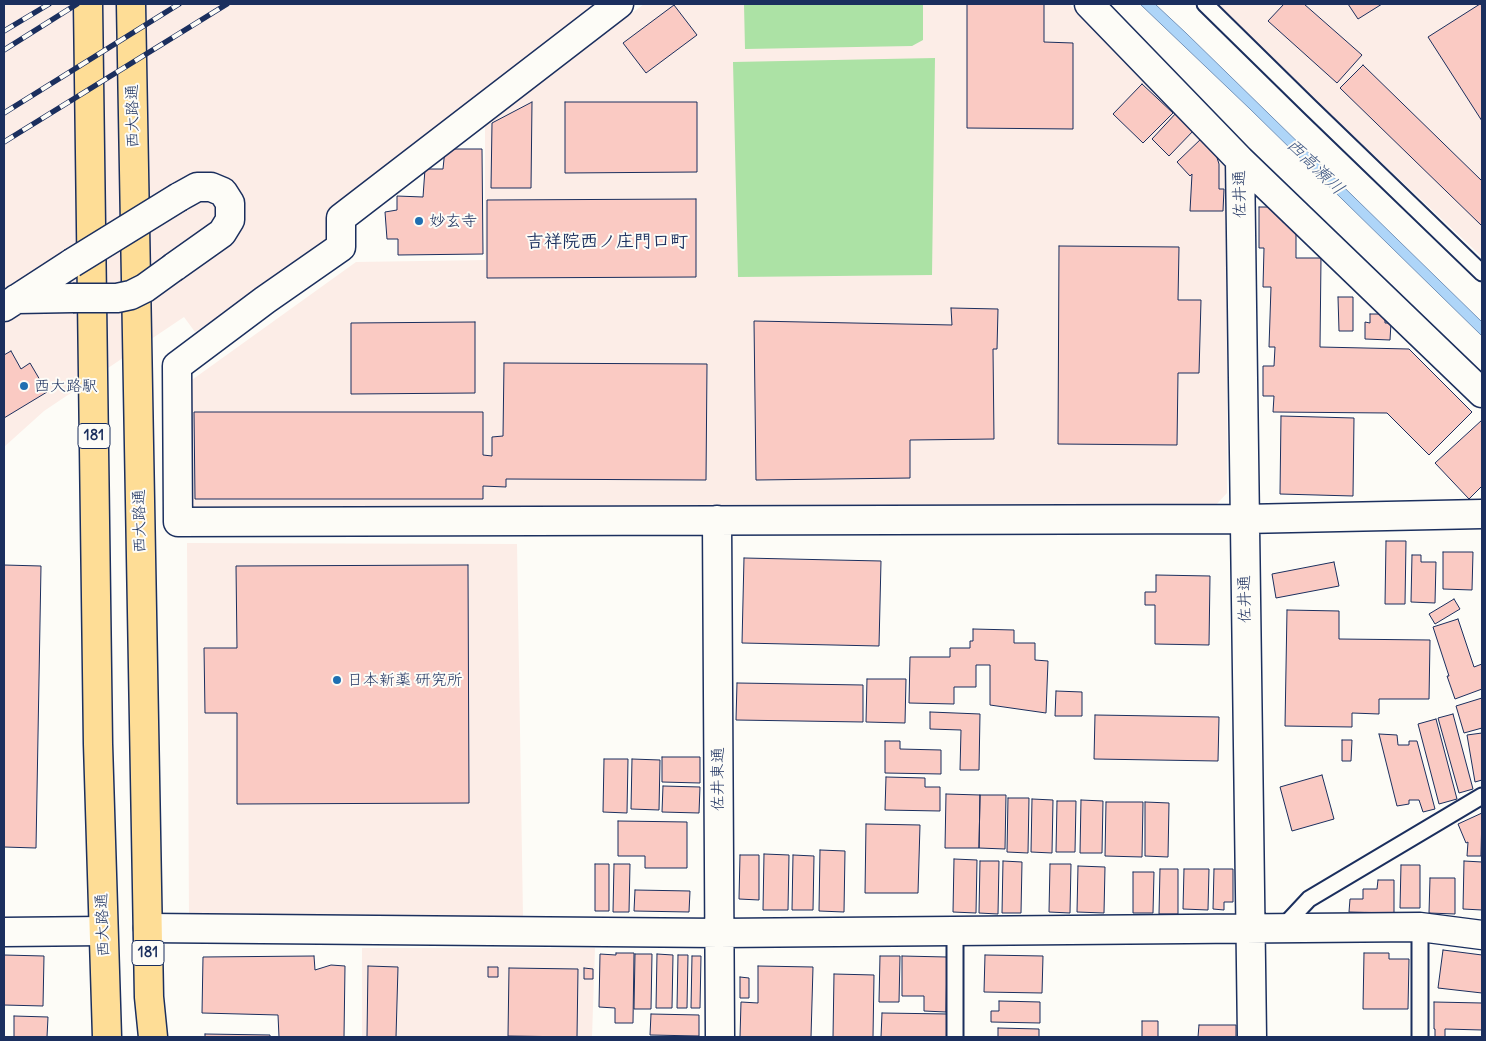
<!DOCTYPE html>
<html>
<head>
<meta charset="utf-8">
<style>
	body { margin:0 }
	#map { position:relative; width:1486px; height:1041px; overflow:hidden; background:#fdfcf7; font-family:Delius,sans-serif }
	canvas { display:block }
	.frame { position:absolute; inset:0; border:5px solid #1b2f5e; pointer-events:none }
</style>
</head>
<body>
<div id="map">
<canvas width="1486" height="1041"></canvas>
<div class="frame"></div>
</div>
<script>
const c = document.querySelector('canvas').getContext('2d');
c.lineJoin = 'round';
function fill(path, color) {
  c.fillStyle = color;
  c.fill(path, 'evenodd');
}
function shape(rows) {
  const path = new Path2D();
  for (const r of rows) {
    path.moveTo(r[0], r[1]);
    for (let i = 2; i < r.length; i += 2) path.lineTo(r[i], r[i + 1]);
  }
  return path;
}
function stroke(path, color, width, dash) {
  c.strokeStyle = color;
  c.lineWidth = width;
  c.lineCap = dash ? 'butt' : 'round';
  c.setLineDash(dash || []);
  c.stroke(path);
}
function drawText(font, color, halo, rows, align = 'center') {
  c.font = font + ' Delius,"Klee One",sans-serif';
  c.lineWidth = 4;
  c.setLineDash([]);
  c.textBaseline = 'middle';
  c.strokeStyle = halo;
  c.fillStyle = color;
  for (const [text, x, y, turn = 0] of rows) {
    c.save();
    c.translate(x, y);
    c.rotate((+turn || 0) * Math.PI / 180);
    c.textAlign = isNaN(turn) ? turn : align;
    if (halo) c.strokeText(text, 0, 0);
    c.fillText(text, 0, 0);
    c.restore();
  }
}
fill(shape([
	[4,4,604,4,330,244,195,332,184,317,44,411,4,447],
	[644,4,1069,4,1217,149,1228,172,1227,493,1214,507,201,513,190,507,189,382,356,262,485,260,485,123],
	[1213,4,1482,4,1482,257,1312,97],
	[187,543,517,544,523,917,189,918],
	[362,948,595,948,592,1037,362,1037]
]), '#fcede7');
fill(shape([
	[744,4,923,4,923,40,912,46,745,49],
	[935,58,932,275,738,277,733,62]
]), '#ace2a5');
const water = shape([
	[1140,4,1155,4,1186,33,1482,322,1482,336,1250,109,1140,4]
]);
fill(water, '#aed5f8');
stroke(water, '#7393ba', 1);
const building = shape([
	[967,4,1044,4,1044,42,1073,43,1073,129,967,128,967,4],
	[1284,4,1304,4,1362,55,1337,83,1268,21,1284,4],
	[1348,4,1382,4,1358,19,1348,4],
	[1480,4,1482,4,1482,121,1428,37,1480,4],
	[674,5,697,35,646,73,623,43,674,5],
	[1363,65,1482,181,1482,226,1340,88,1363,65],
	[1142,84,1173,113,1143,143,1113,114,1142,84],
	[532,102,531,188,491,188,492,123,532,102],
	[565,102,697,102,697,172,565,173,565,102],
	[1177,112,1195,129,1169,156,1152,139,1177,112],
	[1203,137,1215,151,1219,164,1219,189,1224,189,1223,211,1190,211,1192,174,1190,176,1177,162,1203,137],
	[445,149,482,149,483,254,398,255,398,239,387,239,385,212,397,210,397,196,423,197,425,169,443,169,445,149],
	[696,199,696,277,487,278,487,200,696,199],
	[1259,207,1273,207,1296,231,1296,258,1321,258,1320,347,1409,349,1472,412,1429,455,1387,413,1273,412,1274,396,1263,396,1263,366,1274,366,1275,347,1269,347,1271,287,1263,287,1264,248,1259,248,1259,207],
	[1059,246,1179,247,1178,300,1201,300,1199,373,1178,373,1177,445,1058,444,1059,246],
	[1338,297,1353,297,1353,331,1339,331,1338,297],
	[951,308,998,309,997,349,993,349,994,439,910,440,910,478,756,480,754,321,952,325,951,308],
	[1370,314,1385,314,1385,323,1391,323,1390,340,1365,339,1365,322,1370,323,1370,314],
	[475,322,475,393,351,394,351,323,475,322],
	[11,351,21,369,30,363,47,392,4,418,4,355,11,351],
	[504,363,707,364,706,480,506,479,506,487,483,486,483,499,195,499,194,412,483,412,483,455,492,456,492,437,503,436,504,363],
	[1281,416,1354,418,1353,496,1280,494,1281,416],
	[1482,420,1482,486,1469,499,1435,463,1482,420],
	[1386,541,1406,541,1405,604,1385,604,1386,541],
	[1443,552,1473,552,1472,590,1443,589,1443,552],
	[1412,555,1421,555,1421,562,1436,562,1435,603,1411,602,1412,555],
	[744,558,881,561,879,646,742,643,744,558],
	[1334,562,1339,586,1276,598,1272,574,1334,562],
	[4,565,41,566,36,848,4,847,4,565],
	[468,565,469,803,237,804,237,713,205,713,204,648,237,648,236,566,468,565],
	[1156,575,1210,576,1209,645,1155,644,1155,605,1145,605,1145,592,1156,592,1156,575],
	[1454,599,1460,609,1435,624,1429,614,1454,599],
	[1287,610,1339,611,1339,639,1430,640,1429,699,1379,699,1379,714,1352,713,1352,727,1285,726,1287,610],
	[1458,619,1474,667,1482,664,1482,689,1455,699,1447,676,1449,676,1433,627,1458,619],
	[973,629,1014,630,1014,643,1035,643,1035,660,1048,661,1046,713,990,705,990,665,976,665,976,687,954,687,954,704,909,703,910,657,950,657,950,648,970,648,970,641,973,641,973,629],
	[867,679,906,679,905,723,866,722,867,679],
	[737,683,863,685,863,722,736,720,737,683],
	[1056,691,1082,692,1082,716,1055,716,1056,691],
	[1482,698,1482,728,1464,733,1456,706,1482,698],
	[930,712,980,714,979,770,960,770,961,730,930,729,930,712],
	[1453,714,1473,789,1459,793,1438,718,1453,714],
	[1095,715,1219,717,1218,761,1094,759,1095,715],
	[1436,719,1457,799,1439,804,1418,724,1436,719],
	[1482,733,1482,780,1475,782,1467,735,1482,733],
	[1379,734,1397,735,1398,745,1409,745,1409,741,1417,741,1435,809,1423,812,1419,800,1409,800,1409,804,1397,806,1379,734],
	[1342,740,1352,740,1351,761,1342,761,1342,740],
	[885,741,900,741,900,749,941,750,941,774,885,773,885,741],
	[662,757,700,757,700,783,662,782,662,757],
	[604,759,628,759,627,813,603,812,604,759],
	[632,759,660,760,659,810,631,809,632,759],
	[1322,775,1334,819,1292,831,1280,787,1322,775],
	[886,777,925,778,925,787,940,787,940,811,885,810,886,777],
	[663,786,700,787,699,813,662,812,663,786],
	[946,794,980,795,979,848,945,848,946,794],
	[980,795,1006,795,1005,849,979,848,980,795],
	[1008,798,1029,798,1028,853,1007,852,1008,798],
	[1032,799,1053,800,1052,853,1031,852,1032,799],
	[1081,800,1103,801,1102,853,1080,853,1081,800],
	[1057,801,1076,801,1075,852,1056,852,1057,801],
	[1106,802,1143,802,1142,857,1105,856,1106,802],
	[1145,802,1169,803,1168,857,1145,856,1145,802],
	[1482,813,1481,856,1467,856,1468,842,1466,843,1458,824,1482,813],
	[618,821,687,822,687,868,645,868,645,856,618,856,618,821],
	[866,824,920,825,918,893,865,893,866,824],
	[820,850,845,851,844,912,819,911,820,850],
	[764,854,789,855,788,910,763,910,764,854],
	[740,855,759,855,759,900,739,899,740,855],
	[793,855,814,856,813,910,792,910,793,855],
	[954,859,977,860,976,913,953,912,954,859],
	[980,861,999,861,998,914,979,913,980,861],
	[1003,861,1022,862,1021,913,1002,913,1003,861],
	[1464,861,1482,862,1482,910,1463,909,1464,861],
	[595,864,609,864,609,911,595,911,595,864],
	[614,864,630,864,629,912,613,912,614,864],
	[1050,864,1071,864,1070,913,1049,912,1050,864],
	[1401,865,1420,865,1420,908,1400,908,1401,865],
	[1078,866,1105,867,1104,913,1077,912,1078,866],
	[1160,869,1178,869,1178,914,1159,914,1160,869],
	[1184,869,1209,869,1208,910,1183,909,1184,869],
	[1214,869,1233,869,1233,902,1224,902,1224,910,1213,909,1214,869],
	[1133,872,1154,872,1153,913,1133,913,1133,872],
	[1430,878,1455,878,1455,914,1429,913,1430,878],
	[1378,880,1394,880,1394,913,1349,912,1350,899,1363,899,1363,889,1377,889,1378,880],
	[635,890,690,891,689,912,634,911,635,890],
	[1443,950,1482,955,1482,993,1438,988,1443,950],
	[616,953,634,953,633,1023,615,1023,615,1008,599,1007,600,954,616,955,616,953],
	[1364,953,1389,953,1389,959,1409,959,1408,1009,1363,1009,1364,953],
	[635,954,652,954,651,1009,634,1009,635,954],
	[657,954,673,955,672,1008,656,1008,657,954],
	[4,955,44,956,43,1006,4,1005,4,955],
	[678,955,688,955,687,1008,677,1008,678,955],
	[985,955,1043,956,1042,993,984,992,985,955],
	[314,956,315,970,331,965,345,966,344,1037,279,1037,278,1015,202,1013,203,957,314,956],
	[692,956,701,956,700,1008,691,1008,692,956],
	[880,956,900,956,899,1002,879,1002,880,956],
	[902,956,947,957,946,1012,924,1011,924,996,902,996,902,956],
	[368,966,398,967,396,1037,367,1037,368,966],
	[758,966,813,967,811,1037,740,1037,741,1002,758,1003,758,966],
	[488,967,498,967,498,977,488,977,488,967],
	[509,968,578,969,577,1037,508,1036,509,968],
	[584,968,593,969,593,979,584,979,584,968],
	[834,974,874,975,873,1037,833,1037,834,974],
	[740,977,749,978,749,998,740,998,740,977],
	[999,1001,1040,1002,1040,1023,991,1022,991,1011,999,1011,999,1001],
	[1434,1002,1482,1003,1482,1030,1445,1029,1445,1037,1435,1037,1435,1029,1434,1029,1434,1002],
	[882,1013,948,1014,948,1037,881,1037,882,1013],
	[651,1014,699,1015,699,1036,650,1035,651,1014],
	[14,1016,48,1017,47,1037,14,1037,14,1016],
	[1142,1021,1158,1021,1158,1037,1142,1037,1142,1021],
	[1199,1025,1236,1025,1236,1037,1198,1037,1199,1025],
	[998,1028,1039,1029,1039,1037,998,1037,998,1028],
	[205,1034,270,1035,270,1037,205,1037,205,1034]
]);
fill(building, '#facac3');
stroke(building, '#1b2f5e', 1);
const service = shape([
	[1205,4,1310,107,1482,273],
	[1420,927,1420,1037],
	[1282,928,1309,899,1482,796],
	[955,931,955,1037]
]);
const minor = shape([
	[619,4,341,218,341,247,265,300,177,366,178,522,1244,519,1482,514],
	[1089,4,1240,160,1482,393],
	[1240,160,1252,1037],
	[174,267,222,233,230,220,230,203,223,192,211,187,197,187,179,197],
	[16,299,73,298],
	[4,307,72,263],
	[717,520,720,1037],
	[148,928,719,933,1420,927,1482,935],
	[4,932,103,931]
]);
const primary = shape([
	[88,4,98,744,107,1037],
	[131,4,149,997,153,1037]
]);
stroke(service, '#1b2f5e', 19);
stroke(minor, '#1b2f5e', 31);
stroke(primary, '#1b2f5e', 31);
stroke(service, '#fdfcf7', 15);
stroke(minor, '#fdfcf7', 28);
stroke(primary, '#fedd96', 28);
const rail = shape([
	[4,31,49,4],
	[4,50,77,4],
	[4,113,179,4],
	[4,142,227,4]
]);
stroke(rail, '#1b2f5e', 5.5);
stroke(rail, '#fdfcf7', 4, [11]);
const minorBridge = shape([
	[72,263,179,197],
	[73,298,117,298,131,295,145,288,174,267]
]);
stroke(minorBridge, '#1b2f5e', 31, []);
stroke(minorBridge, '#fdfcf7', 28);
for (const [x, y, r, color] of [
	[419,221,5,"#1f6fb2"],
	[24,386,5,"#1f6fb2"],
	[337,680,5,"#1f6fb2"]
]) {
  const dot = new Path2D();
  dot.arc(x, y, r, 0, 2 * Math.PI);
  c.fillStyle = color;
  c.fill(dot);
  stroke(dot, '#fdfcf7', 2);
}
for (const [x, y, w] of [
	[94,436,32],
	[148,953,32]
]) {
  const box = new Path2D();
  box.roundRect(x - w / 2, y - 12.5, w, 25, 4);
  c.fillStyle = '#fdfcf7';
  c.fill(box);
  stroke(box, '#1b2f5e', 1);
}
drawText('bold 15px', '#1b2f5e', null, [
	["181",94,436],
	["181",148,953]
]);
drawText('16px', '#1b2f5e', '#fdfcf7', [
	["西大路通",133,116,-91],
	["佐井通",1240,194,-91],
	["西大路通",140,521,-91],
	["佐井通",1245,599,-91],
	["佐井東通",718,779,-90],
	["西大路通",103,925,-92]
]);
drawText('16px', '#1b2f5e', '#fdfcf7', [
	["妙玄寺",429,221],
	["西大路駅",34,386],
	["日本新薬 研究所",347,680]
], 'left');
drawText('italic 18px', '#405884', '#fdfcf7', [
	["西高瀬川",1315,167,44]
]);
drawText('bold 18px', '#1b2f5e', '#fdfcf7', [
	["吉祥院西ノ庄門口町",607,242]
]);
</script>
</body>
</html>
